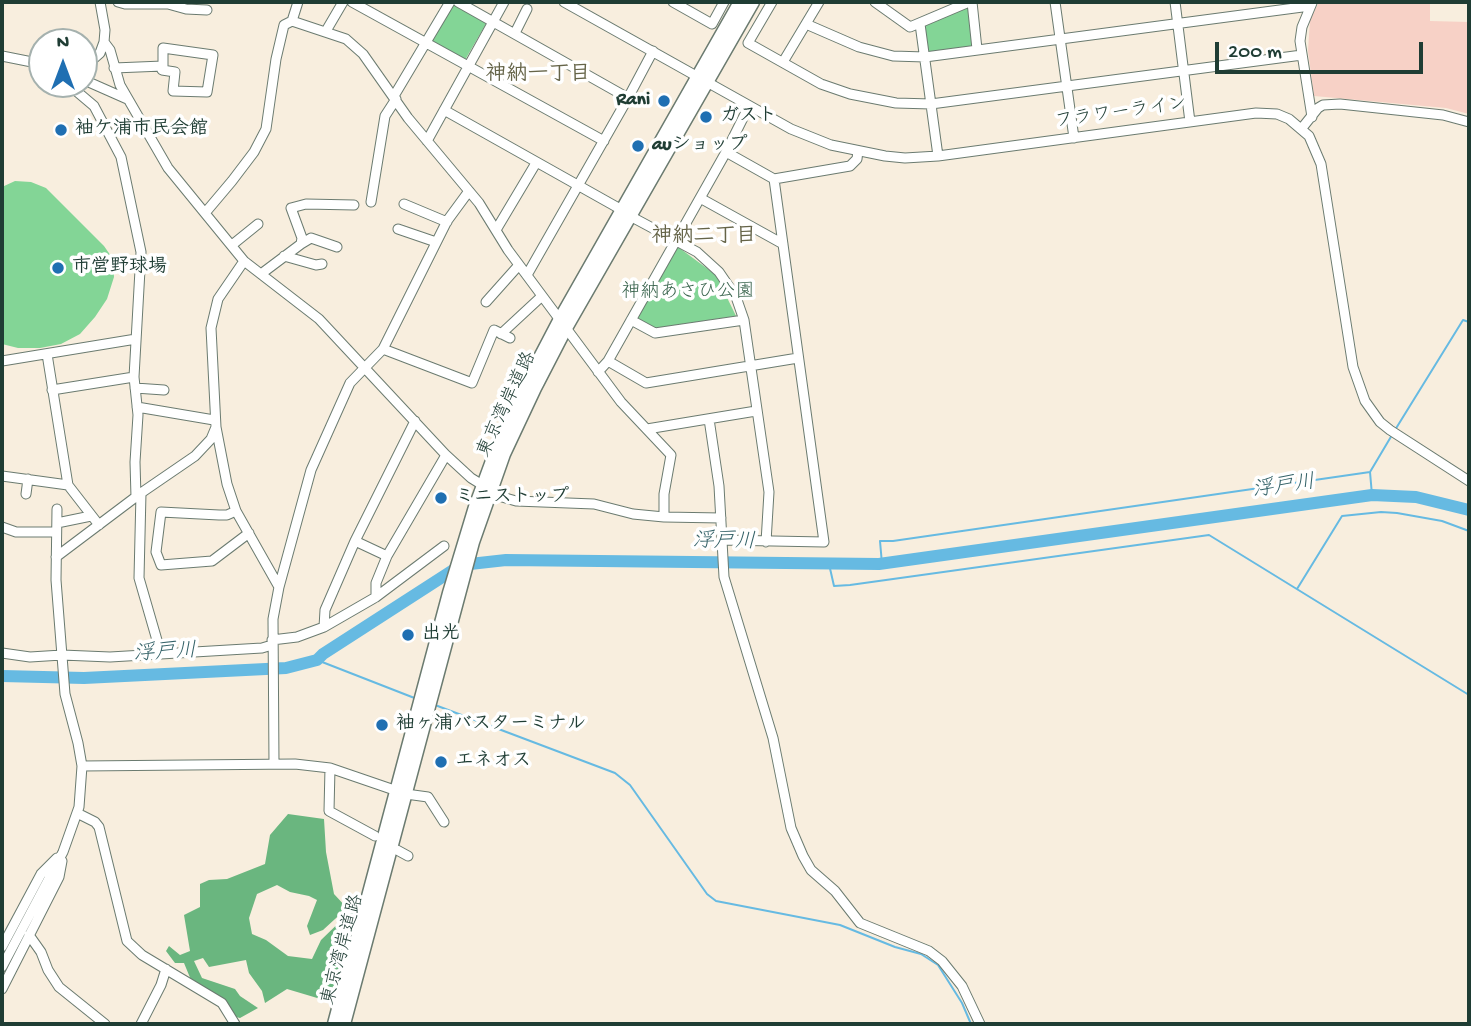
<!DOCTYPE html>
<html>
<head>
<meta charset="utf-8">
<style>
	body { margin:0 }
	#map { position:relative; width:1471px; height:1026px; overflow:hidden; background:#f8eede; font-family:"Gochi Hand",sans-serif }
	canvas { display:block }
	.frame { position:absolute; inset:0; border:4px solid #1f3d34; pointer-events:none }
	.north { position:absolute; left:28px; top:28px; width:70px; height:70px; box-sizing:border-box; background:#fff; border:2px solid #a5b1ae; border-radius:50%; rotate:0deg; font-size:19px; font-weight:700; line-height:28px; text-align:center; color:#1f3d34 }
	.north::after { content:''; display:block; margin:auto; width:24px; height:32px; background:#1f6fb2; clip-path:polygon(50% 0,100% 100%,50% 72%,0 100%) }
	.scale { position:absolute; left:1215px; top:42px; width:208px; height:32px; box-sizing:border-box; border:4px solid #1f3d34; border-top:0; padding-left:9px; font-size:21px; line-height:24px; white-space:nowrap; color:#1f3d34; -webkit-text-stroke:5px #fff; paint-order:stroke }
</style>
</head>
<body>
<div id="map">
<canvas width="1471" height="1026"></canvas>
<div class="frame"></div>
<div class="north">N</div>
<div class="scale">200 m</div>
</div>
<script>
const c = document.querySelector('canvas').getContext('2d');
c.lineJoin = 'round';
function fill(path, color) {
  c.fillStyle = color;
  c.fill(path, 'evenodd');
}
function shape(rows) {
  const path = new Path2D();
  for (const r of rows) {
    path.moveTo(r[0], r[1]);
    for (let i = 2; i < r.length; i += 2) path.lineTo(r[i], r[i + 1]);
  }
  return path;
}
function stroke(path, color, width, dash) {
  c.strokeStyle = color;
  c.lineWidth = width;
  c.lineCap = dash ? 'butt' : 'round';
  c.setLineDash(dash || []);
  c.stroke(path);
}
function drawText(font, color, halo, rows, align = 'center') {
  c.font = font + ' "Gochi Hand","Klee One",sans-serif';
  c.lineWidth = 7;
  c.setLineDash([]);
  c.textBaseline = 'middle';
  c.strokeStyle = halo;
  c.fillStyle = color;
  for (const [text, x, y, turn = 0] of rows) {
    c.save();
    c.translate(x, y);
    c.rotate((+turn || 0) * Math.PI / 180);
    c.textAlign = isNaN(turn) ? turn : align;
    if (halo) c.strokeText(text, 0, 0);
    c.fillText(text, 0, 0);
    c.restore();
  }
}
fill(shape([
	[1319,2,1430,2,1430,21,1469,22,1469,114,1446,108,1314,96,1308,51,1310,20]
]), '#f7d1c6');
fill(shape([
	[453,3,487,22,465,60,431,40],
	[970,5,973,47,928,53,923,26],
	[15,181,31,182,46,188,104,246,113,259,114,277,107,299,95,317,80,334,61,344,40,348,18,348,2,344,2,187],
	[678,247,716,275,736,316,656,328,637,318]
]), '#83d596');
fill(shape([
	[288,814,324,819,326,852,334,894,347,908,323,930,310,935,307,926,317,900,309,896,290,892,277,885,257,894,249,918,252,934,266,940,288,956,312,959,321,940,351,911,359,915,334,1003,287,989,265,1003,262,991,249,973,246,960,209,967,203,958,194,961,202,978,235,989,240,996,258,1008,240,1018,236,1017,191,980,184,963,175,963,166,951,169,946,180,955,190,951,184,915,200,907,200,884,209,880,227,879,265,864,270,835]
]), '#6ab67f');
stroke(shape([
	[1395,430,1463,320,1469,322],
	[1372,495,1370,472,1392,435],
	[829,564,834,586,850,585,1209,535,1469,695],
	[882,564,880,541,893,541,1370,472],
	[1297,589,1342,516,1381,512,1397,513,1442,521,1469,531],
	[317,660,417,699],
	[435,705,615,773,630,785,707,894,716,901,840,925,895,947,921,954,938,965,962,1003,971,1024]
]), '#66bae2', 2);
stroke(shape([
	[2,676,84,678,286,668,317,660,323,654,461,565,506,560,879,564,1372,495,1416,497,1469,510]
]), '#66bae2', 12);
const minor = shape([
	[118,2,125,4,168,4,186,9,207,10],
	[352,2,604,141],
	[458,2,628,98],
	[564,2,791,129,831,145,885,156,905,158,938,156,1256,113,1277,114,1289,119,1309,136,1321,164,1353,367,1365,401,1380,422,1390,430,1469,481],
	[673,2,712,24,724,2],
	[772,2,748,43,821,84,850,94,896,103,931,104,1302,55],
	[875,2,910,27,969,2],
	[972,2,977,49],
	[1055,2,1074,138],
	[1175,2,1190,122],
	[292,21,298,2],
	[806,24,859,47,893,56,925,57,1310,6],
	[920,24,938,156],
	[326,31,343,2],
	[515,33,527,9],
	[104,42,110,50,120,85,168,168,244,261,319,319,445,454,471,478,502,497,516,501,594,504,633,514,664,517,721,518],
	[2,56,42,64],
	[783,62,819,2],
	[84,67,100,53,104,42,105,30,100,2],
	[114,68,163,66,162,70,175,72,173,91,207,92,213,55,163,48,163,66],
	[84,80,127,99],
	[68,84,94,106,121,157,141,252,134,377,138,415,135,462,136,497],
	[394,96,450,2],
	[444,110,622,210],
	[1312,117,1300,41,1302,27,1312,3],
	[1302,128,1318,108,1323,105,1340,104,1443,115,1469,122],
	[427,141,504,2],
	[726,152,774,179,850,166,857,159,858,151],
	[700,198,783,244],
	[371,202,385,116,396,99],
	[404,204,447,222],
	[205,213,232,181,254,152,266,129,276,59,284,25,292,21,346,39,363,54,408,118,479,203,508,250,621,402,671,455,664,494,664,517],
	[630,216,697,252,719,272,736,297,744,320,769,492,766,542],
	[398,229,436,242],
	[496,230,536,163],
	[301,244,311,238,337,247],
	[232,245,258,224],
	[284,256,316,265,322,264],
	[261,274,301,244,302,238,291,208,306,204,354,205],
	[527,275,628,98,653,51],
	[486,302,519,265],
	[631,320,655,333,744,320],
	[501,334,542,296],
	[383,349,472,383,494,330,510,338],
	[47,354,68,485,99,525],
	[2,361,136,339],
	[608,361,646,383,798,358],
	[598,372,608,361,726,152,749,106],
	[135,388,164,390],
	[52,390,134,377],
	[137,407,214,420],
	[709,419,719,486,724,577,773,738,791,828,803,856,811,870,835,891,860,923,929,951,942,961,962,986,980,1024],
	[216,427,227,484,236,511,279,587],
	[647,429,756,411],
	[2,476,68,485],
	[141,493,139,578,161,654],
	[26,494,28,479],
	[236,511,227,515,219,515,161,512,156,552,161,565,212,561,249,533],
	[57,523,91,516],
	[2,527,16,532,56,532],
	[722,540,824,542,774,179],
	[355,541,387,556],
	[56,557,141,493,195,456,211,439,216,427,211,328,218,299,244,261],
	[376,597,376,583,387,556,446,455],
	[324,627,325,610,355,541,415,421],
	[272,640,297,637,324,627,376,597,444,546],
	[2,653,30,657,62,655,110,657,262,648,272,645],
	[274,764,273,619,279,587,311,470,350,383,383,349,447,221,469,191],
	[82,766,295,764,330,768,406,794,428,797,444,822],
	[330,768,329,811,375,836],
	[77,813,95,822,99,827,127,941,142,955,222,1003,235,1024],
	[397,850,408,856],
	[29,935,41,952,48,970,59,987,105,1024],
	[2,947,41,874,57,858],
	[2,967,63,852,79,807,82,766,78,743,65,694,56,580,57,509],
	[2,989,59,877,62,861],
	[141,1024,161,985,166,969]
]);
const highway = shape([
	[334,1024,449,593,475,507,496,450,525,386,560,319,740,2],
	[344,1024,473,542,504,454,535,388,566,328,753,2]
]);
stroke(minor, '#6b7b70', 11);
stroke(highway, '#6b7b70', 15);
stroke(minor, '#fff', 9);
stroke(highway, '#fff', 12);
for (const [x, y, r, color] of [
	[664,101,7,"#1f6fb2"],
	[706,117,7,"#1f6fb2"],
	[61,130,7,"#1f6fb2"],
	[638,146,7,"#1f6fb2"],
	[58,268,7,"#1f6fb2"],
	[441,498,7,"#1f6fb2"],
	[408,635,7,"#1f6fb2"],
	[382,725,7,"#1f6fb2"],
	[441,762,7,"#1f6fb2"]
]) {
  const dot = new Path2D();
  dot.arc(x, y, r, 0, 2 * Math.PI);
  c.fillStyle = color;
  c.fill(dot);
  stroke(dot, '#fff', 2.5);
}
drawText('bold 19px', '#1f3d34', '#fff', [
	["Rani",650,101,"right"],
	["ガスト",720,117],
	["袖ケ浦市民会館",75,130],
	["auショップ",652,146],
	["市営野球場",72,268],
	["ミニストップ",455,498],
	["出光",422,635],
	["袖ヶ浦バスターミナル",396,725],
	["エネオス",455,762]
], 'left');
drawText('19px', '#1f3d34', '#fff', [
	["フラワーライン",1121,114,-8],
	["東京湾岸道路",508,405,-65],
	["東京湾岸道路",344,950,-75]
]);
drawText('19px', '#38634c', '#fff', [
	["神納あさひ公園",688,293]
]);
drawText('bold 21px', '#656448', '#fff', [
	["神納一丁目",538,76],
	["神納二丁目",704,238]
]);
drawText('italic 21px', '#346268', '#fff', [
	["浮戸川",1284,488,-8],
	["浮戸川",724,543,1],
	["浮戸川",165,654,-3]
]);
</script>
</body>
</html>
